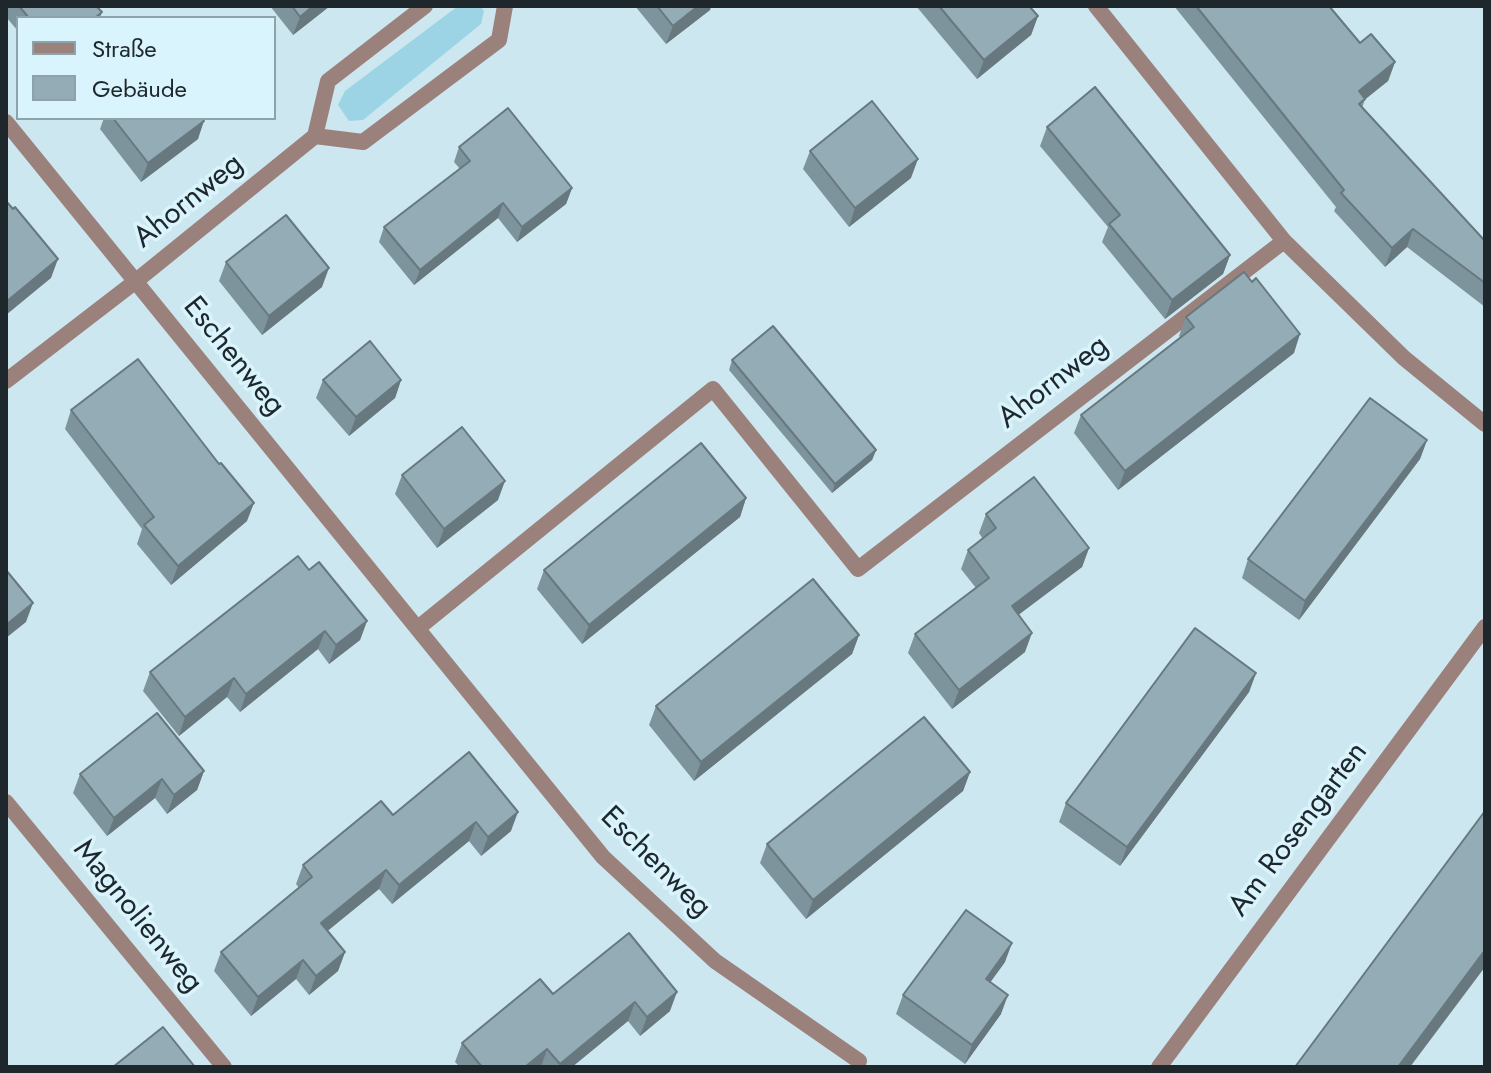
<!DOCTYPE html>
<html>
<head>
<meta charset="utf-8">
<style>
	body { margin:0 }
	#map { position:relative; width:1491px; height:1073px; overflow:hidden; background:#cce7f0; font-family:Jost,sans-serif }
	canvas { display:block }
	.frame { position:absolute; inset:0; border:8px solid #1e282c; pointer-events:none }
	.legend { position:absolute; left:16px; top:16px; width:260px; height:104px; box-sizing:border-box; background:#d9f4fd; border:2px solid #8ea2a9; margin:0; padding:10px 14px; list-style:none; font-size:24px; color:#1e282c }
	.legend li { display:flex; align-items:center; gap:16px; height:40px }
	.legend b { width:40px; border:2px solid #8ea2a9 }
</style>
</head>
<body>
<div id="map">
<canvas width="1491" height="1073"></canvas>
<div class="frame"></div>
<ul class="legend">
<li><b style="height:10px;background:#9a817c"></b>Straße</li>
<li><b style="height:22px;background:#93acb5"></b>Gebäude</li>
</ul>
</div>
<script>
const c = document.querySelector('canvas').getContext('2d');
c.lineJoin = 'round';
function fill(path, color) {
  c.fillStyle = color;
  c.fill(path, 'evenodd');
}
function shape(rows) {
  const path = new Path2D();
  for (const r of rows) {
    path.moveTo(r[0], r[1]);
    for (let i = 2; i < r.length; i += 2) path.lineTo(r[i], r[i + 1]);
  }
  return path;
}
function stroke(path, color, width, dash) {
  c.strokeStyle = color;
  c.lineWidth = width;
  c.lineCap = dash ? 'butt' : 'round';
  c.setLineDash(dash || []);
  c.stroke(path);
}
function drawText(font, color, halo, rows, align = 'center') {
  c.font = font + ' Jost,sans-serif';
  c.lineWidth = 7;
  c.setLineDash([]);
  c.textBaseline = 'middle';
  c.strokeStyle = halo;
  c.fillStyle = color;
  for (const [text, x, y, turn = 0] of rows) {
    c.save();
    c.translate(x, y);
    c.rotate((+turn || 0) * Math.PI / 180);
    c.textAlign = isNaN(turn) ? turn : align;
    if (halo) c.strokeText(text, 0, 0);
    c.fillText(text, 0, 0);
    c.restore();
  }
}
fill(shape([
	[458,6,480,6,484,11,481,24,363,120,349,121,338,105,345,91]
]), '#9dd4e5');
stroke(shape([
	[1096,6,1284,241,1404,358,1485,424],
	[6,122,603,857,715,961,859,1061],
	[315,136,328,81,425,6],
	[6,381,136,281,315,136,363,142,499,40,505,6],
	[418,628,713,389,858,569,1284,241],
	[6,802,224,1067],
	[1159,1067,1485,627]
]), '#9a817c', 16);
fill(shape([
	[6,6,96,6,102,12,100,18,18,18,18,31,6,17],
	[270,6,330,6,293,35],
	[635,6,711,6,710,10,666,44],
	[916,6,1029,6,1038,16,1031,35,977,79],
	[1174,6,1329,6,1360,43,1395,62,1388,81,1365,99,1362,108,1485,241,1485,307,1407,247,1385,267,1334,211,1336,207],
	[104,118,202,118,198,139,141,182,100,129],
	[1047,127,1230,255,1223,274,1165,319,1102,242,1108,227,1040,146],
	[459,147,572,188,566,204,517,242,498,218,414,285,379,242,384,227,460,169,454,162],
	[810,151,911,178,849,227,803,169],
	[226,262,322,287,262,335,219,281],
	[1252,282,1294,353,1118,490,1074,433,1081,415,1180,337,1179,336,1186,317],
	[732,360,876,450,872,460,832,493,729,370],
	[323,380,401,380,395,398,349,436,316,398],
	[71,410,219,464,247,521,171,585,137,544,142,529,65,429],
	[1427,440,1420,459,1299,620,1242,578,1248,559],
	[402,475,498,500,437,548,395,494],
	[746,498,740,517,582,644,537,589,544,570],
	[986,514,1089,548,1082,567,1018,615,1025,652,952,709,908,653,915,634,976,588,961,569,968,550,983,539,979,533],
	[309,570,367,621,360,640,329,664,318,649,240,712,227,697,179,736,143,691,150,672],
	[859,635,852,654,694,781,649,725,656,706],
	[1256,673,1249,692,1120,866,1059,822,1066,803],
	[469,752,511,831,481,856,469,841,392,904,379,889,327,931,345,952,338,971,309,995,296,979,251,1016,214,971,221,952,299,888,296,884,303,865,393,815],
	[204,771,197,790,167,814,155,798,107,836,73,793,80,774],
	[970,772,963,791,806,919,760,863,767,844],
	[629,933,670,1011,640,1036,628,1021,572,1067,460,1067,455,1062,462,1043,553,994],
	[1005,962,990,982,1001,1014,965,1064,896,1014,903,995]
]), '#7e949c');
fill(shape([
	[313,6,330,6,293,35,300,17],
	[698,6,711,6,710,10,666,44,673,26],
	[1038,16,1031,35,977,79,984,60],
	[1395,62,1388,81,1352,110,1359,91],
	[204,121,198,139,141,182,148,163],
	[918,159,911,178,849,227,855,208],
	[572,188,566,204,517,242,522,227],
	[503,203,498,218,414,285,420,270],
	[1413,229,1407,247,1385,267,1392,248],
	[1230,255,1223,274,1165,319,1172,300],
	[58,259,51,278,6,315,6,302],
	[329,268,322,287,262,335,269,316],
	[1300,334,1294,353,1118,490,1125,471],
	[401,380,395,398,349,436,356,417],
	[1427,440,1420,459,1299,620,1305,601],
	[876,450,872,460,832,493,835,484],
	[505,481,498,500,437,548,444,529],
	[746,498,740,517,582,644,589,625],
	[254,503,247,521,171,585,178,566],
	[1089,548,1082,567,1005,625,1012,606],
	[33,603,26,622,6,638,6,625],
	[367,621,360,640,329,664,336,645],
	[325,631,318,649,240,712,246,694],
	[1032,633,1025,652,952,709,959,690],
	[859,635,852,654,694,781,701,762],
	[1256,673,1249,692,1120,866,1127,847],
	[234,678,227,697,179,736,185,717],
	[204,771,197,790,167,814,174,795],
	[970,772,963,791,806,919,813,900],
	[162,779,155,798,107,836,114,818],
	[518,812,511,831,481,856,488,837],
	[476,822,469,841,392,904,399,885],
	[386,870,379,889,314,942,321,923],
	[1012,943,1005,962,979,998,986,979],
	[1485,950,1485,967,1410,1067,1398,1067],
	[345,952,338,971,309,995,316,976],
	[303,960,296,979,251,1016,258,997],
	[677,992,670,1011,640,1036,647,1017],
	[1008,995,1001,1014,965,1064,972,1045],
	[635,1002,628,1021,572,1067,558,1067,560,1064],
	[547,1049,541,1067,525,1067]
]), '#67787f');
const building = shape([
	[19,6,96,6,102,12,95,18,29,18,19,6],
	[292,6,313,6,300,17,292,6],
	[657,6,698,6,673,26,657,6],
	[939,6,1029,6,1038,16,984,60,939,6],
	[1196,6,1329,6,1360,43,1371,34,1395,62,1359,91,1365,99,1359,104,1485,241,1485,283,1413,229,1392,248,1341,193,1344,190,1196,6],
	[1095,87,1230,255,1172,300,1109,224,1120,215,1047,127,1095,87],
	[872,101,918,159,855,208,810,151,872,101],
	[508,108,572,188,522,227,503,203,420,270,384,227,470,161,459,147,508,108],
	[113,118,202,118,204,121,148,163,113,118],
	[6,201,13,209,15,207,58,259,6,302,6,201],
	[286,215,329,268,269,316,226,262,286,215],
	[1244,272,1252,282,1256,278,1300,334,1125,471,1081,415,1194,327,1186,317,1244,272],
	[773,326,876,450,835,484,732,360,773,326],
	[370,341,401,380,356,417,323,380,370,341],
	[138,359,219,464,221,463,254,503,178,566,144,525,154,517,71,410,138,359],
	[1370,398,1427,440,1305,601,1248,559,1370,398],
	[462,427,505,481,444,529,402,475,462,427],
	[701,443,746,498,589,625,544,570,701,443],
	[1034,477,1089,548,1012,606,1032,633,959,690,915,634,989,578,968,550,996,528,986,514,1034,477],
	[298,556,309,570,319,562,367,621,336,645,325,631,246,694,234,678,185,717,150,672,298,556],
	[6,570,33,603,6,625,6,570],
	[813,579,859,635,701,762,656,706,813,579],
	[1195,628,1256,673,1127,847,1066,803,1195,628],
	[157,713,204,771,174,795,162,779,114,818,80,774,157,713],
	[924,717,970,772,813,900,767,844,924,717],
	[469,752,518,812,488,837,476,822,399,885,386,870,321,923,345,952,316,976,303,960,258,997,221,952,312,877,303,865,381,801,393,815,469,752],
	[1485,811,1485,950,1398,1067,1295,1067,1485,811],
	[966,910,1012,943,986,979,1008,995,972,1045,903,995,966,910],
	[629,933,677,992,647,1017,635,1002,560,1064,547,1049,525,1067,482,1067,462,1043,540,979,553,994,629,933],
	[163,1027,195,1067,113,1067,163,1027]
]);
fill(building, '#93acb5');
stroke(building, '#67787f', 2);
drawText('30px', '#1e282c', '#d9f4fd', [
	["Ahornweg",189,202,-39],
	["Eschenweg",233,357,51],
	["Ahornweg",1054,383,-38],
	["Am Rosengarten",1299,830,-53],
	["Eschenweg",655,863,45],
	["Magnolienweg",137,917,51]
]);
</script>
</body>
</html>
